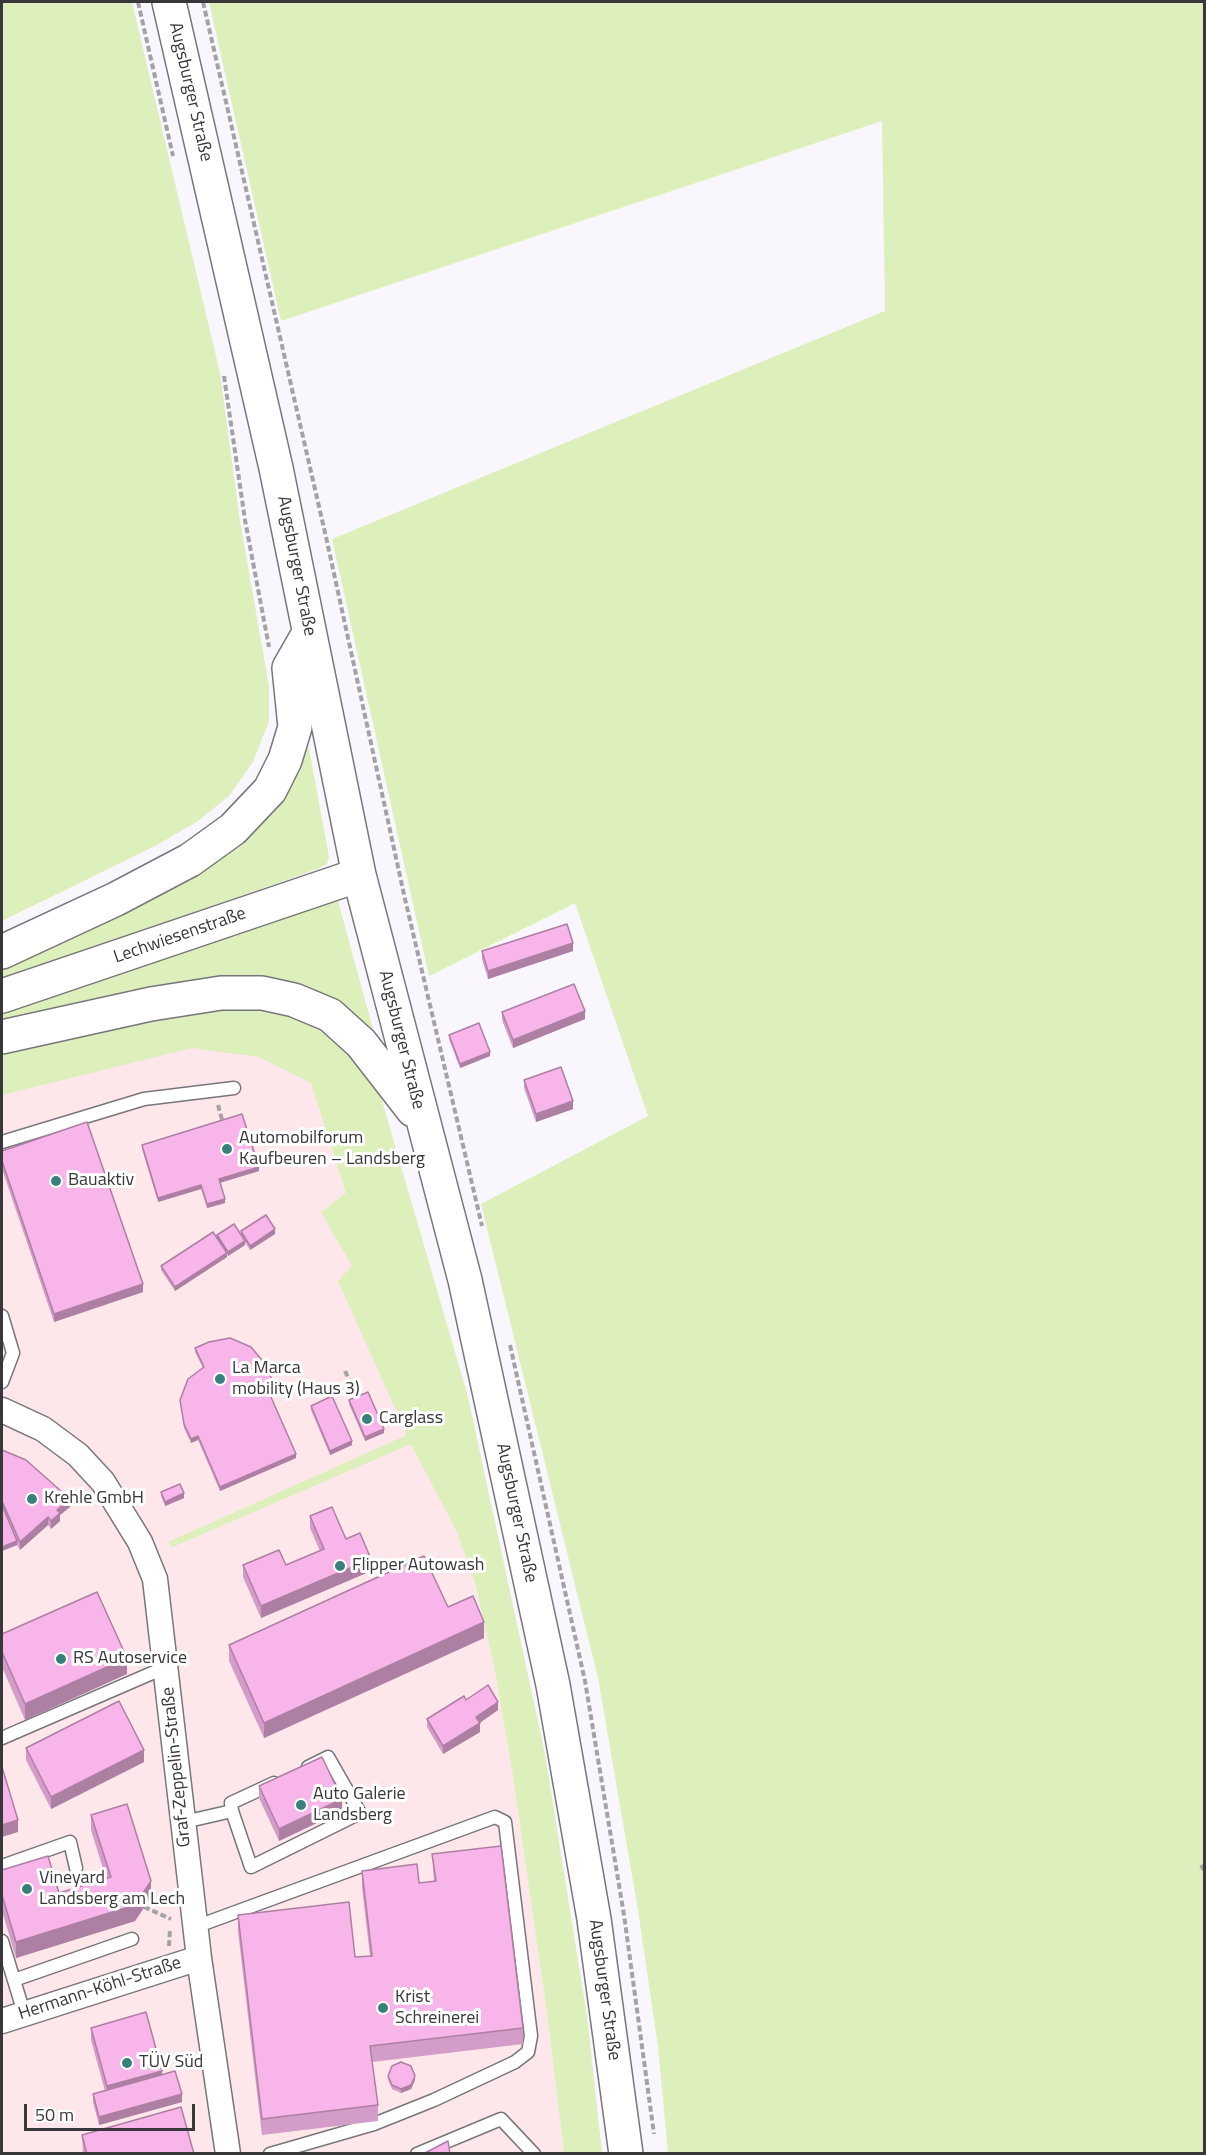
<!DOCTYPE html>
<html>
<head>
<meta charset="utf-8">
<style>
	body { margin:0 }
	#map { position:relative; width:1206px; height:2155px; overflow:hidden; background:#f9f6fd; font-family:"Titillium Web",sans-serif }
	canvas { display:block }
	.frame { position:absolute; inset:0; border:3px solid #383739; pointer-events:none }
	.scale { position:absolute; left:24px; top:2104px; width:171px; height:27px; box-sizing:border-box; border:3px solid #383739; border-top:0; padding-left:8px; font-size:18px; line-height:21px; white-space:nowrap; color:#383739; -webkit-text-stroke:4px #fff; paint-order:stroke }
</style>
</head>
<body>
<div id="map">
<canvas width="1206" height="2155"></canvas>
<div class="frame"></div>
<div class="scale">50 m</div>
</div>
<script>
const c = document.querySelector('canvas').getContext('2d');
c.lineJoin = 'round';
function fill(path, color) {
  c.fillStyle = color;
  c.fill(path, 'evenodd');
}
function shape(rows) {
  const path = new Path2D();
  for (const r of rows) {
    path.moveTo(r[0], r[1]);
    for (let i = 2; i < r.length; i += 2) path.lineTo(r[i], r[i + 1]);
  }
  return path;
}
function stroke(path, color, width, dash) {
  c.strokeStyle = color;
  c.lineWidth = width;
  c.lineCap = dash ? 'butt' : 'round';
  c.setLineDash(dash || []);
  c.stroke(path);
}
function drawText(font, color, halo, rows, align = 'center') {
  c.font = font + ' "Titillium Web",sans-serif';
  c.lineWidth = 6;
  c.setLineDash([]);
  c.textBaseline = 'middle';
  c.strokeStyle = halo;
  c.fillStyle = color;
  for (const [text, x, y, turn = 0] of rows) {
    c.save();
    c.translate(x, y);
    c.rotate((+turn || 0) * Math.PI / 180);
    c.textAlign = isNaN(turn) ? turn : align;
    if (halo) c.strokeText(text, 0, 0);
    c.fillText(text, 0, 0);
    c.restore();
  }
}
fill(shape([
	[192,1048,248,1051,314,1074,438,1427,495,1671,512,1770,547,2013,564,2153,2,2154,2,1087,93,1071]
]), '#fde7eb');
fill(shape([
	[2,2,132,2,220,373,240,521,269,686,269,721,253,762,229,796,198,821,157,845,2,921],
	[209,2,1204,2,1204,2153,668,2153,658,2047,638,1910,598,1678,481,1204,648,1116,575,903,429,976,332,539,885,311,882,121,281,321],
	[309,748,329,857,327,864,320,868,2,980,2,965,164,889,302,750],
	[331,897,338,901,374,1033,315,995,2,1025,2,1012],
	[276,1006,321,1023,352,1053,379,1090,468,1397,545,1754,587,2016,602,2153,564,2153,547,2013,512,1770,495,1671,475,1583,457,1532,411,1444,173,1547,168,1542,407,1435,338,1281,352,1266,321,1212,346,1193,311,1083,259,1057,192,1048,2,1095,2,1048,196,1009]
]), '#ddefbb');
const lane = shape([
	[2,1142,144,1099,234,1088],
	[2,1316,13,1353,2,1382],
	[2,1738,166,1667],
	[232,1811,231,1803,274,1783],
	[184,1822,232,1811,251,1867,360,1813,328,1757,308,1767],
	[2,1866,70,1842,76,1868],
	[195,1927,495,1817,505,1822,531,2036,528,2052,515,2062,434,2100,374,2124,270,2154],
	[2,1941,24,2013],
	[14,1980,132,1939],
	[417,2154,501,2119,534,2154]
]);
const street = shape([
	[2,1410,43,1429,78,1455,103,1482,140,1542,155,1579,199,1958,228,2154],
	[2,2021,199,1958]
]);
const secondary = shape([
	[169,2,276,468,359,875,465,1280,553,1685,594,1919,626,2154],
	[2,952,116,899,190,860,233,829,270,790,285,760,295,727,289,668,309,633],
	[2,996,359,875],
	[2,1037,151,1004,221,993,262,993,294,1000,330,1015,361,1043,413,1110]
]);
stroke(lane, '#78757b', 15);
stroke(street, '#78757b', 27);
stroke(secondary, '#78757b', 36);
stroke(shape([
	[138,2,173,156],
	[203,2,326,537,405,899,482,1226],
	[224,376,245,520,269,647],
	[218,1105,223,1123],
	[510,1345,585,1681,624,1915,654,2134],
	[345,1371,358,1399],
	[1201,1865,1204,1870],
	[144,1907,171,1919],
	[169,1946,170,1929]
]), '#a4a2a7', 4, [6, 3]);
stroke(lane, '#fff', 12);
stroke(street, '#fff', 24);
stroke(secondary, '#fff', 33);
fill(shape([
	[482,951,573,951,488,979,482,959],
	[502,1012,585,1019,513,1048,502,1020],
	[449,1035,490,1056,460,1068,449,1039],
	[524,1080,573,1109,536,1122,524,1088],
	[142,1145,259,1171,220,1183,225,1203,207,1208,201,1189,158,1202,142,1149],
	[2,1151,143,1292,54,1322,2,1169],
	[241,1231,275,1234,250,1250,245,1242,245,1245,228,1256,227,1254,227,1257,175,1291,161,1270,161,1266,217,1238,217,1235,241,1234],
	[195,1348,274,1389,268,1391,296,1458,220,1491,198,1440,191,1443,184,1428,180,1400,203,1368,195,1352],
	[349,1400,384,1433,365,1441,349,1404],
	[311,1406,352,1445,330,1455,311,1410],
	[2,1450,70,1507,60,1515,60,1521,51,1529,48,1525,20,1550,17,1545,2,1551],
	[161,1492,184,1498,165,1506,161,1496],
	[310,1516,346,1539,371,1571,261,1618,243,1577,243,1565,286,1565,320,1551,310,1528],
	[448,1607,484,1638,264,1738,229,1661,229,1645],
	[2,1634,127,1674,25,1720,2,1667],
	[466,1700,498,1710,480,1723,480,1732,443,1754,427,1727,427,1719],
	[26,1748,144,1762,51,1809,26,1760],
	[259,1786,342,1811,279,1841,259,1798],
	[91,1815,151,1897,135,1921,16,1958,2,1911,2,1870,59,1893,106,1878,91,1830],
	[432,1854,523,2028,523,2044,372,2062,378,2105,378,2121,262,2135,238,1931,238,1915,355,1957,370,1956,362,1887,362,1871,419,1883,434,1881],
	[91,2028,162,2075,182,2102,99,2125,93,2102,93,2094,105,2091,91,2040],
	[388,2076,415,2080,411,2089,401,2093,392,2089,388,2080],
	[82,2135,194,2154,83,2154]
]), '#d49cc8');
fill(shape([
	[573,943,573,951,488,979,488,971],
	[585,1011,585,1019,513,1048,513,1040],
	[490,1052,490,1056,460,1068,460,1064],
	[573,1101,573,1109,536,1122,536,1114],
	[259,1167,259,1171,219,1183,219,1179],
	[201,1185,201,1189,158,1202,158,1198],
	[225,1199,225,1203,207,1208,207,1204],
	[275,1229,275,1234,250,1250,250,1246],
	[245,1241,245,1245,228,1256,228,1252],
	[227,1253,227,1257,175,1291,175,1287],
	[143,1284,143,1292,54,1322,54,1314],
	[274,1385,274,1389,267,1392,267,1388],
	[384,1429,384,1433,365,1441,365,1437],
	[198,1436,198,1440,191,1443,191,1439],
	[352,1441,352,1445,330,1455,330,1451],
	[296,1454,296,1458,220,1491,220,1487],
	[184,1493,184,1498,165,1506,165,1502],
	[70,1499,70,1507,60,1515,60,1521,51,1529,51,1521,57,1510],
	[48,1517,48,1525,20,1550,20,1542],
	[17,1541,17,1545,2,1551,2,1547],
	[371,1559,371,1571,261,1618,261,1606],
	[484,1622,484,1638,264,1738,264,1723],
	[127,1658,127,1674,25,1720,25,1704],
	[498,1702,498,1710,476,1725,476,1717],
	[480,1723,480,1732,443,1754,443,1746],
	[144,1750,144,1762,51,1809,51,1797],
	[342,1799,342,1811,279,1841,279,1829],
	[18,1820,18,1832,2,1837,2,1825],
	[151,1881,151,1897,135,1921,16,1958,16,1942],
	[162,2071,162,2083,107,2098,107,2086],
	[415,2076,415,2080,411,2089,401,2093,401,2089],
	[182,2094,182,2102,99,2125,99,2117]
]), '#ad7fa3');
const building = shape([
	[567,924,573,943,488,971,482,951,567,924],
	[574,984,585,1011,513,1040,502,1012,574,984],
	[479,1023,490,1052,460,1064,449,1035,479,1023],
	[561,1067,573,1101,536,1114,524,1080,561,1067],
	[242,1114,259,1167,219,1179,225,1199,207,1204,201,1185,158,1198,142,1145,242,1114],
	[87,1122,143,1284,54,1314,2,1161,2,1151,87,1122],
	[266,1215,275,1229,250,1246,241,1231,266,1215],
	[234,1224,245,1241,228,1252,217,1235,234,1224],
	[213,1232,227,1253,175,1287,161,1266,213,1232],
	[230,1338,251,1347,266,1365,274,1385,267,1388,296,1454,220,1487,198,1436,191,1439,184,1424,180,1400,188,1379,204,1367,195,1348,209,1342,230,1338],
	[368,1392,384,1429,365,1437,349,1400,368,1392],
	[332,1396,352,1441,330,1451,311,1406,332,1396],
	[2,1450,26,1460,70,1499,57,1510,60,1513,51,1521,48,1517,20,1542,2,1501,2,1450],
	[180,1484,184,1493,165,1502,161,1492,180,1484],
	[2,1505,17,1541,2,1547,2,1505],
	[332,1507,346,1539,360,1533,371,1559,261,1606,243,1565,279,1550,286,1565,324,1549,310,1516,332,1507],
	[424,1556,448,1607,473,1596,484,1622,264,1723,229,1645,424,1556],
	[97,1592,127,1658,25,1704,2,1652,2,1634,97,1592],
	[488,1685,498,1702,476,1717,480,1723,443,1746,427,1719,464,1696,466,1700,488,1685],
	[119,1701,144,1750,51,1797,26,1748,119,1701],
	[322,1757,342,1799,279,1829,259,1786,322,1757],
	[2,1767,18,1820,2,1825,2,1767],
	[127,1804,151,1881,135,1905,16,1942,2,1895,2,1870,48,1856,59,1893,111,1877,91,1815,127,1804],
	[501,1846,523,2028,370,2046,378,2105,262,2119,238,1915,349,1902,355,1957,372,1956,362,1871,417,1864,419,1883,436,1881,432,1854,501,1846],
	[146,2012,162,2071,107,2086,91,2028,146,2012],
	[401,2062,411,2066,415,2076,411,2085,401,2089,392,2085,388,2076,392,2066,401,2062],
	[175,2071,182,2094,99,2117,93,2094,175,2071],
	[181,2107,194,2154,87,2154,82,2135,181,2107],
	[448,2141,450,2154,423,2154,448,2141]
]);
fill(building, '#f7b5e9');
stroke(building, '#ad7fa3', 1.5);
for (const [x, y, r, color] of [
	[227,1149,6,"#37807d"],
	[56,1181,6,"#37807d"],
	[220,1379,6,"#37807d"],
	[367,1419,6,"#37807d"],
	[32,1499,6,"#37807d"],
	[340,1566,6,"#37807d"],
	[61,1659,6,"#37807d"],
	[301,1805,6,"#37807d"],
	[27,1889,6,"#37807d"],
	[383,2008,6,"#37807d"],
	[127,2063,6,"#37807d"]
]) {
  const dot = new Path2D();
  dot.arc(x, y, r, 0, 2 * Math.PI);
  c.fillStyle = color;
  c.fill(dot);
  stroke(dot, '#fff', 2);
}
drawText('18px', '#383739', '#fff', [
	["Augsburger Straße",190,92,77],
	["Augsburger Straße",296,566,79],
	["Lechwiesenstraße",180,936,-19],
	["Augsburger Straße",401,1040,76],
	["Augsburger Straße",516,1513,78],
	["Graf-Zeppelin-Straße",177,1767,-96],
	["Hermann-Köhl-Straße",100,1989,-18],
	["Augsburger Straße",604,1990,82]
]);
drawText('18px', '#383739', '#fff', [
	["Automobilforum",239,1139],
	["Kaufbeuren – Landsberg",239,1160],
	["Bauaktiv",68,1181],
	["La Marca",232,1369],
	["mobility (Haus 3)",232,1390],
	["Carglass",379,1419],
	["Krehle GmbH",44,1499],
	["Flipper Autowash",352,1566],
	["RS Autoservice",73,1659],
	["Auto Galerie",313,1795],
	["Landsberg",313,1816],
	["Vineyard",39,1879],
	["Landsberg am Lech",39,1900],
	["Krist",395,1998],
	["Schreinerei",395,2019],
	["TÜV Süd",139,2063]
], 'left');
</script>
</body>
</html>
